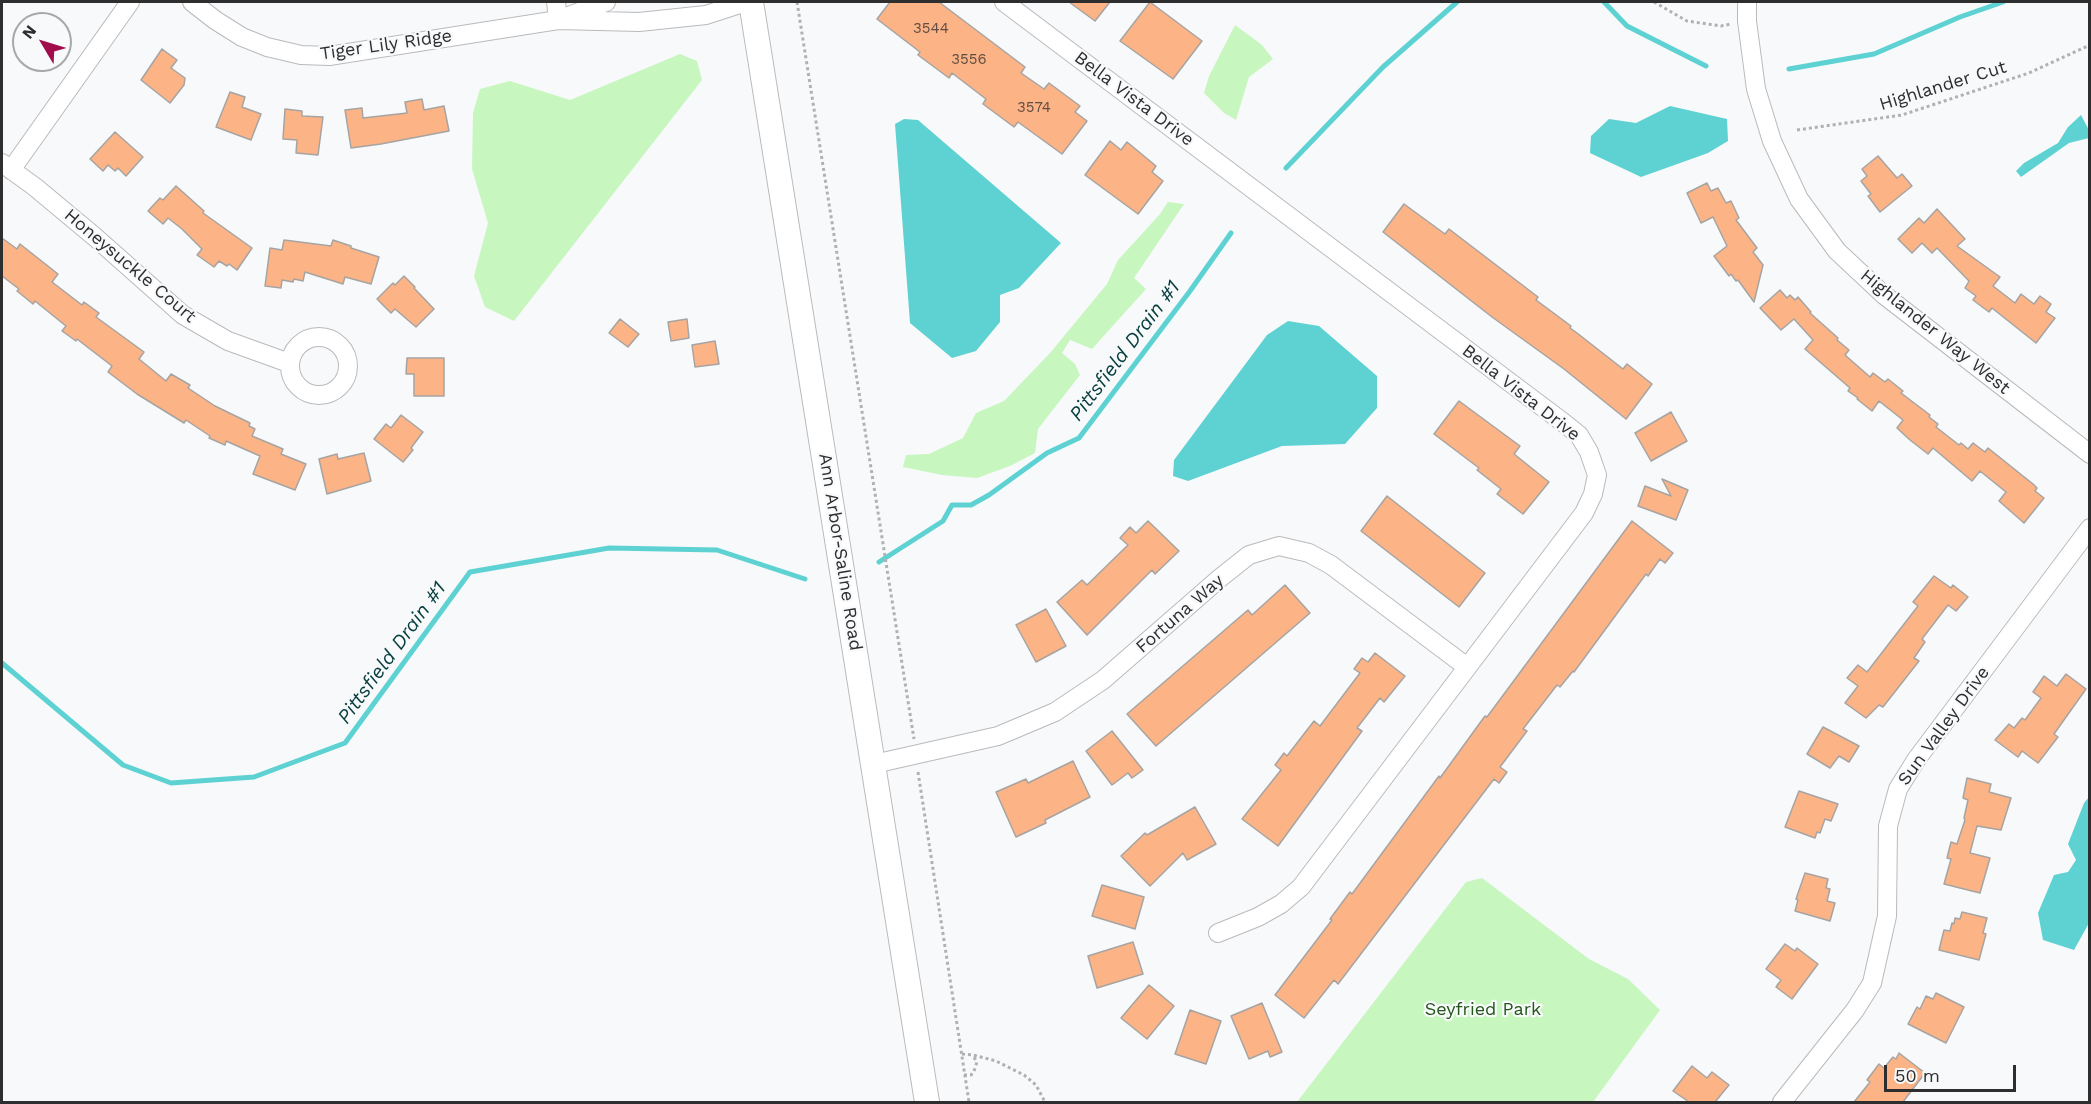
<!DOCTYPE html>
<html>
<head>
<meta charset="utf-8">
<style>
	body { margin:0 }
	#map { position:relative; width:2091px; height:1104px; overflow:hidden; background:#f8f9fb; font-family:"Work Sans",sans-serif }
	canvas { display:block }
	.frame { position:absolute; inset:0; border:3px solid #2e2e2f; pointer-events:none }
	.north { position:absolute; left:12px; top:12px; width:60px; height:60px; box-sizing:border-box; background:#f8f9fb; border:2px solid #a7a8a9; border-radius:50%; rotate:308deg; font-size:16px; font-weight:700; line-height:24px; text-align:center; color:#2e2e2f }
	.north::after { content:''; display:block; margin:auto; width:21px; height:27px; background:#a20c4c; clip-path:polygon(50% 0,100% 100%,50% 72%,0 100%) }
	.scale { position:absolute; left:1884px; top:1065px; width:132px; height:27px; box-sizing:border-box; border:3px solid #2e2e2f; border-top:0; padding-left:8px; font-size:18px; line-height:21px; white-space:nowrap; color:#2e2e2f; -webkit-text-stroke:4px #f8f9fb; paint-order:stroke }
</style>
</head>
<body>
<div id="map">
<canvas width="2091" height="1104"></canvas>
<div class="frame"></div>
<div class="north">N</div>
<div class="scale">50 m</div>
</div>
<script>
const c = document.querySelector('canvas').getContext('2d');
c.lineJoin = 'round';
function fill(path, color) {
  c.fillStyle = color;
  c.fill(path, 'evenodd');
}
function shape(rows) {
  const path = new Path2D();
  for (const r of rows) {
    if (r.length === 3) {
      path.moveTo(r[0] + r[2], r[1]);
      path.arc(r[0], r[1], r[2], 0, 2 * Math.PI);
      continue;
    }
    path.moveTo(r[0], r[1]);
    for (let i = 2; i < r.length; i += 2) path.lineTo(r[i], r[i + 1]);
  }
  return path;
}
function stroke(path, color, width, dash) {
  c.strokeStyle = color;
  c.lineWidth = width;
  c.lineCap = dash ? 'butt' : 'round';
  c.setLineDash(dash || []);
  c.stroke(path);
}
function drawText(font, color, halo, rows, align = 'center') {
  c.font = font + ' "Work Sans",sans-serif';
  c.lineWidth = 4.5;
  c.setLineDash([]);
  c.textBaseline = 'middle';
  c.strokeStyle = halo;
  c.fillStyle = color;
  for (const [text, x, y, turn = 0] of rows) {
    c.save();
    c.translate(x, y);
    c.rotate((+turn || 0) * Math.PI / 180);
    c.textAlign = isNaN(turn) ? turn : align;
    if (halo) c.strokeText(text, 0, 0);
    c.fillText(text, 0, 0);
    c.restore();
  }
}
fill(shape([
	[1235,25,1262,45,1273,59,1249,77,1236,120,1224,113,1204,93,1209,76],
	[680,54,697,61,702,80,514,321,485,307,474,276,488,223,472,169,473,113,480,89,510,81,570,100],
	[1168,202,1184,204,1134,278,1146,289,1092,349,1070,340,1062,353,1075,364,1080,375,1038,429,1035,453,1010,466,977,478,942,475,903,467,906,455,929,454,963,438,976,413,1004,401,1050,353,1107,284,1118,260,1160,214],
	[1482,878,1589,959,1628,979,1660,1010,1593,1102,1297,1102,1466,882]
]), '#c7f6bf');
fill(shape([
	[1670,106,1727,119,1728,141,1708,153,1641,177,1590,153,1591,136,1609,119,1636,123],
	[2081,115,2089,130,2089,138,2069,143,2021,177,2016,171,2024,163,2058,143,2068,127],
	[904,119,918,120,1061,243,1019,288,1000,295,1000,322,976,351,952,358,910,323,895,124],
	[1288,321,1319,326,1377,376,1377,408,1345,444,1282,446,1188,481,1173,476,1174,460,1267,335],
	[2089,797,2089,923,2074,950,2043,940,2038,913,2054,875,2068,872,2076,860,2068,844,2084,803]
]), '#5ed2d2');
stroke(shape([
	[1604,2,1627,26,1706,66],
	[1789,69,1874,54,1960,17,2003,2],
	[1286,168,1383,67,1457,2],
	[879,562,943,521,952,505,971,505,989,495,1047,453,1079,438,1190,291,1231,233],
	[2,663,123,765,171,783,254,777,345,743,470,572,609,548,717,550,805,579]
]), '#5ed2d2', 5);
const building = shape([
	[890,2,939,2,1025,67,1021,73,1044,89,1049,83,1080,106,1075,112,1087,121,1062,154,1018,122,1014,127,983,104,986,99,952,73,949,78,918,55,920,52,877,19,890,2],
	[1069,2,1110,2,1095,21,1069,2],
	[1150,2,1202,41,1173,79,1120,41,1150,2],
	[162,49,177,60,171,68,185,78,184,85,170,103,141,80,162,49],
	[230,92,245,97,242,107,261,114,251,140,216,127,230,92],
	[422,99,424,110,444,106,449,131,381,144,351,148,345,110,362,108,363,118,407,113,405,102,422,99],
	[285,109,302,111,302,116,323,117,318,155,296,153,297,140,283,139,285,109],
	[115,132,143,157,126,176,118,168,115,171,108,165,103,171,90,159,115,132],
	[1110,141,1121,150,1127,142,1156,166,1152,172,1163,181,1138,214,1085,175,1110,141],
	[1878,156,1897,178,1902,174,1912,186,1880,212,1868,196,1871,194,1861,181,1867,176,1862,169,1878,156],
	[1707,183,1711,191,1718,188,1726,203,1731,201,1739,218,1736,220,1757,248,1753,252,1763,265,1754,302,1738,280,1736,281,1731,274,1729,276,1714,256,1727,246,1713,217,1701,223,1687,193,1707,183],
	[176,186,204,211,203,213,252,248,237,270,229,264,227,266,219,261,214,267,197,255,202,249,182,229,168,218,163,224,148,211,160,198,163,200,176,186],
	[1404,204,1445,234,1449,229,1538,297,1536,300,1571,326,1570,328,1577,333,1623,369,1627,364,1652,384,1626,419,1564,369,1492,317,1383,232,1404,204],
	[1937,209,1965,239,1957,246,2000,277,1993,286,2015,303,2021,294,2034,304,2040,296,2051,304,2046,312,2055,318,2036,343,1992,308,1989,312,1973,300,1976,296,1965,288,1969,281,1937,248,1932,253,1922,243,1912,253,1898,239,1919,218,1924,223,1937,209],
	[2,238,17,249,20,244,58,274,52,282,82,305,84,302,99,313,96,317,144,352,139,359,166,381,171,374,190,385,188,388,215,406,250,423,249,426,255,429,252,436,283,449,281,454,306,464,295,490,253,474,260,456,226,441,225,445,209,438,210,436,186,420,184,423,137,394,108,372,112,366,77,339,76,341,62,331,66,326,35,301,33,304,17,291,19,289,2,276,2,238],
	[284,240,331,246,333,240,351,246,351,248,379,257,371,284,345,277,343,284,305,272,303,281,294,279,293,282,282,280,281,288,265,286,270,248,282,250,284,240],
	[404,276,415,287,414,288,434,309,416,327,395,309,391,313,377,299,393,283,395,285,404,276],
	[1780,290,1787,298,1790,295,1795,300,1798,297,1811,312,1810,313,1838,338,1837,340,1849,350,1845,355,1870,377,1873,373,1885,382,1888,379,1903,391,1901,393,1930,415,1929,417,1938,424,1936,427,1959,445,1961,443,1968,449,1973,443,1985,452,1988,448,2033,484,2037,488,2035,491,2044,498,2024,523,1999,501,2006,492,1980,471,1972,481,1933,448,1928,454,1910,440,1897,428,1903,420,1879,401,1872,411,1857,399,1858,398,1848,391,1850,388,1805,349,1813,340,1794,319,1781,330,1760,308,1780,290],
	[620,319,639,334,628,347,609,333,620,319],
	[687,319,689,338,671,341,668,322,687,319],
	[715,341,719,364,695,367,692,345,715,341],
	[407,358,444,358,444,396,414,396,414,374,406,374,407,358],
	[1459,401,1520,446,1514,454,1549,482,1523,514,1497,494,1501,489,1477,470,1479,468,1434,434,1459,401],
	[1671,412,1687,441,1651,461,1635,433,1671,412],
	[401,415,423,432,411,448,413,450,403,462,374,439,386,424,391,428,401,415],
	[364,453,371,481,327,494,319,459,337,454,338,459,364,453],
	[1662,479,1688,490,1676,520,1638,506,1645,486,1671,496,1662,479],
	[1387,496,1485,573,1459,607,1361,531,1387,496],
	[1148,521,1179,551,1155,574,1152,570,1087,635,1057,602,1082,580,1087,585,1128,545,1120,538,1130,527,1136,533,1148,521],
	[1632,521,1673,553,1665,563,1660,559,1648,576,1646,574,1574,672,1573,671,1560,687,1557,685,1523,729,1527,731,1500,767,1507,772,1499,783,1494,779,1338,984,1334,980,1304,1018,1275,995,1332,920,1330,919,1350,892,1352,894,1439,776,1440,778,1485,716,1487,717,1632,521],
	[1934,576,1951,588,1953,585,1968,597,1956,611,1948,605,1922,639,1925,642,1914,658,1919,661,1883,707,1879,705,1866,718,1845,703,1858,686,1847,678,1858,665,1867,672,1918,606,1913,602,1934,576],
	[1285,585,1310,613,1156,746,1127,714,1248,610,1252,615,1285,585],
	[1046,609,1066,646,1036,662,1016,625,1046,609],
	[1375,653,1405,676,1384,702,1380,698,1357,728,1362,731,1278,846,1242,819,1281,770,1275,765,1284,753,1287,756,1314,721,1320,726,1360,673,1354,669,1362,658,1368,662,1375,653],
	[2066,674,2086,689,2054,734,2058,737,2038,763,2022,751,2018,757,1995,740,2009,724,2014,728,2022,718,2025,720,2041,698,2033,692,2044,676,2057,686,2066,674],
	[1823,727,1859,746,1849,762,1839,756,1830,768,1807,754,1823,727],
	[1112,731,1143,770,1132,778,1128,773,1112,785,1086,751,1112,731],
	[1073,761,1090,797,1045,820,1046,823,1016,837,996,792,1026,779,1028,783,1073,761],
	[1967,778,1991,784,1989,792,2011,798,2001,830,1977,826,1970,853,1990,858,1980,893,1944,884,1951,859,1947,858,1951,842,1957,844,1965,820,1964,818,1968,800,1963,798,1967,778],
	[1799,791,1838,804,1831,821,1825,819,1820,833,1817,832,1815,838,1785,827,1799,791],
	[1195,807,1216,844,1187,860,1183,853,1150,886,1121,856,1145,833,1147,835,1195,807],
	[1805,873,1828,879,1826,888,1830,889,1827,901,1835,903,1830,921,1795,911,1798,900,1796,899,1805,873],
	[1102,885,1144,897,1135,929,1092,916,1102,885],
	[1962,912,1987,918,1983,933,1986,934,1979,960,1939,950,1944,930,1950,931,1952,923,1954,924,1955,918,1960,919,1962,912],
	[1133,942,1143,974,1097,988,1088,956,1133,942],
	[1785,944,1795,951,1797,948,1818,964,1792,999,1776,987,1781,980,1766,969,1785,944],
	[1149,985,1174,1006,1147,1039,1121,1018,1149,985],
	[1936,993,1964,1007,1946,1043,1908,1024,1917,1007,1920,1009,1926,996,1933,999,1936,993],
	[1262,1003,1282,1052,1270,1057,1268,1051,1249,1059,1231,1016,1262,1003],
	[1190,1010,1221,1021,1206,1064,1175,1054,1190,1010],
	[1899,1053,1925,1073,1903,1102,1854,1102,1870,1082,1867,1080,1879,1064,1884,1068,1893,1057,1896,1059,1899,1053],
	[1692,1066,1707,1078,1712,1072,1729,1085,1715,1102,1689,1102,1673,1091,1692,1066]
]);
fill(building, '#fcb385');
stroke(building, '#a6a4a3', 1.5);
const minor = shape([
	[192,2,215,20,242,37,267,47,301,55,329,56,558,20,639,22,706,15,746,2],
	[556,2,558,20],
	[1004,2,1564,423,1579,435,1589,452,1597,475,1593,494,1584,513,1301,887,1281,904,1258,917,1218,933],
	[1747,2,1747,21,1756,89,1772,141,1799,199,1837,251,1884,295,2090,454],
	[566,17,606,2],
	[2,163,35,187,95,237,183,315,228,341,289,363],
	[11,170,130,2],
	[319,366,29],
	[874,764,998,736,1055,712,1103,680,1220,578,1249,555,1279,546,1309,553,1331,565,1467,667],
	[1782,1102,1855,1010,1872,983,1887,916,1888,826,1898,789,1916,760,2090,528]
]);
const secondary = shape([
	[751,2,927,1102]
]);
stroke(minor, '#bababd', 20);
stroke(secondary, '#bababd', 26);
stroke(shape([
	[797,2,914,739],
	[1654,2,1687,21,1721,26,1731,24],
	[1797,130,1902,115,2029,73,2090,45],
	[918,772,969,1102],
	[962,1054,973,1055,996,1061,1024,1075,1036,1085,1045,1102],
	[964,1075,971,1075,974,1071,977,1062,973,1056]
]), '#b0b1b3', 3, [3, 3]);
stroke(minor, '#fff', 18);
stroke(secondary, '#fff', 24);
drawText('15px', '#624f44', null, [
	["3544",931,29],
	["3556",969,60],
	["3574",1034,108]
]);
drawText('18px', '#2e2e2f', '#f8f9fb', [
	["Tiger Lily Ridge",386,45,-8],
	["Highlander Cut",1943,86,-17],
	["Bella Vista Drive",1134,99,37],
	["Honeysuckle Court",130,266,40],
	["Highlander Way West",1935,332,39],
	["Bella Vista Drive",1521,393,38],
	["Ann Arbor-Saline Road",840,552,81],
	["Fortuna Way",1180,614,-41],
	["Sun Valley Drive",1944,726,-54]
]);
drawText('18px', '#235619', '#f8f9fb', [
	["Seyfried Park",1483,1010]
]);
drawText('italic 20px', '#063e3e', '#f8f9fb', [
	["Pittsfield Drain #1",1125,351,-53],
	["Pittsfield Drain #1",392,653,-54]
]);
</script>
</body>
</html>
